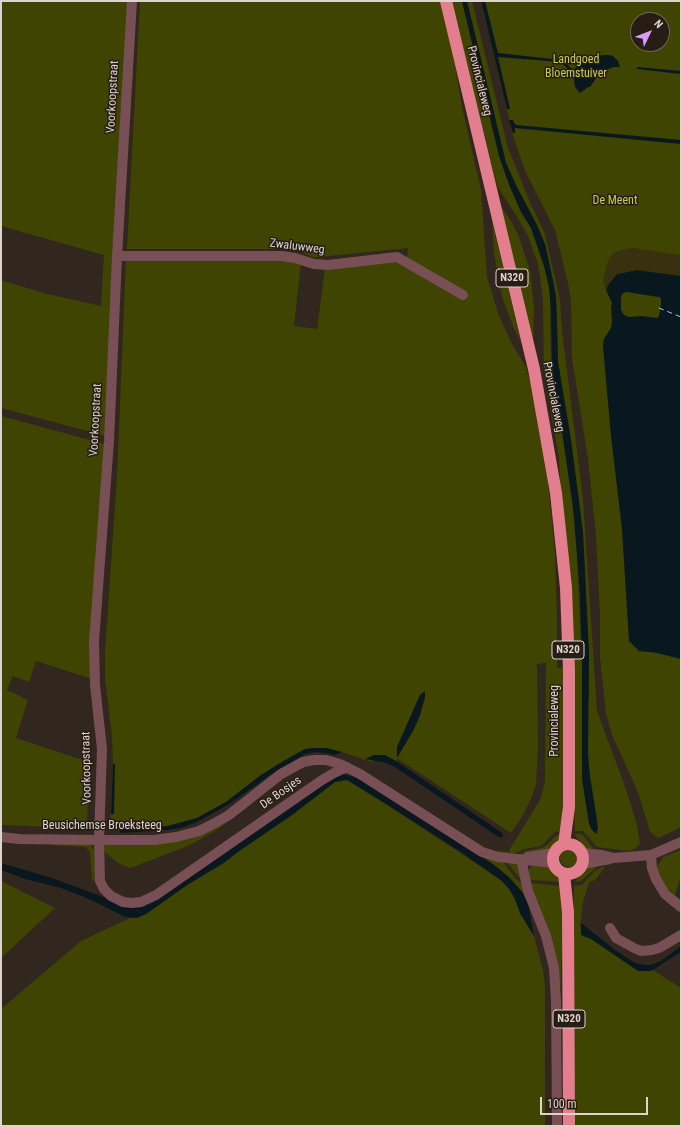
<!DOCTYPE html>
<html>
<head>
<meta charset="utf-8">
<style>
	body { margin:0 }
	#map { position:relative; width:682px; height:1127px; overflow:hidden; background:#32271e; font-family:"Roboto Condensed",sans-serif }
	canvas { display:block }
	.frame { position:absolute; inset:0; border:2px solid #dcd4ce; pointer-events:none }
	.north { position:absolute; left:630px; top:12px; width:40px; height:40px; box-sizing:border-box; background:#281d15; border:1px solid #70665f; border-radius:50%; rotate:47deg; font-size:11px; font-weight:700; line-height:16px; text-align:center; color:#dcd4ce }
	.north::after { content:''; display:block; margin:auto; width:14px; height:18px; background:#d89bf8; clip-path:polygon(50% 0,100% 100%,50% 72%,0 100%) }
	.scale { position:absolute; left:540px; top:1097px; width:108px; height:18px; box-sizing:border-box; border:2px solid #dcd4ce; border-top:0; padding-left:5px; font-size:12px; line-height:14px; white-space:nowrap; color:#dcd4ce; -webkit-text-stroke:3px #281d15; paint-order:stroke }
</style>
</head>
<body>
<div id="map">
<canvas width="682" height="1127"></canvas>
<div class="frame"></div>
<div class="north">N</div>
<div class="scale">100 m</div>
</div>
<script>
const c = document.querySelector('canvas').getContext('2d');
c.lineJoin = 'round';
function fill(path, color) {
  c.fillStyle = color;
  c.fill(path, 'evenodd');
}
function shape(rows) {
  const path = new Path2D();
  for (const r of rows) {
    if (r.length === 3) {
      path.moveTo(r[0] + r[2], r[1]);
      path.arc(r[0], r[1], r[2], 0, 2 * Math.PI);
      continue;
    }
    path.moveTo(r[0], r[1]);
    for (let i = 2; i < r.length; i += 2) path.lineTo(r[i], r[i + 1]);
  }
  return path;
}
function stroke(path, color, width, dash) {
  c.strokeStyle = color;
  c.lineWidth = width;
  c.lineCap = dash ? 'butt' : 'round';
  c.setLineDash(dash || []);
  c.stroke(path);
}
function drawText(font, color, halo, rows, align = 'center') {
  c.font = font + ' "Roboto Condensed",sans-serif';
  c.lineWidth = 3;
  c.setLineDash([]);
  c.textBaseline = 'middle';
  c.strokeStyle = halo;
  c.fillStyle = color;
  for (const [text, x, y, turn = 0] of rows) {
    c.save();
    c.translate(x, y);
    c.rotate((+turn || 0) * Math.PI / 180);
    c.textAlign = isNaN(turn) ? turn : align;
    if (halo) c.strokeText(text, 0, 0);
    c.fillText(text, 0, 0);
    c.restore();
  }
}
fill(shape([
	[1,1,129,1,106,436,1,408,1,280,43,293,101,306,104,255,1,226],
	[140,1,440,1,454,58,462,107,481,190,487,277,499,316,513,346,526,367,532,390,547,472,551,512,555,553,557,619,557,668,564,667,564,831,555,832,541,846,524,849,514,854,498,853,482,846,495,851,510,852,510,849,540,800,545,783,546,663,536,664,537,667,538,749,536,784,531,799,523,815,511,833,398,759,392,765,383,759,378,759,372,762,342,752,326,748,314,748,305,749,282,762,261,775,226,802,197,818,168,826,120,829,110,828,113,764,112,736,105,679,105,653,117,476,126,258,262,258,301,263,294,326,317,329,325,268,407,257,408,248,319,257,312,257,302,252,283,249,127,249],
	[425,692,425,697,420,715,413,731,397,747,420,695],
	[451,1,462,1,501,162,510,187,528,220,535,237,546,273,550,292,551,358,566,454,576,532,582,667,589,701,589,657,583,537,570,433,558,362,557,311,554,285,545,244,516,186,506,163,467,1,472,1,508,148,530,202,545,234,560,300,562,331,583,499,597,711,627,792,637,825,640,843,635,849,629,851,597,847,583,831,575,831,559,458,544,374,543,301,540,277,538,264,528,236,516,215,499,189,496,181],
	[481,1,681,1,681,827,659,838,655,836,650,831,638,792,612,735,606,713,600,658,600,615,596,535,588,459,572,358,571,300,568,283,555,230,526,173,514,139],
	[638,20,662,20,662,44,638,44],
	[500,205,512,223,519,237,530,271,534,307,533,345],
	[492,221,521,342,514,329,502,297,494,253],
	[1,416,105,444,92,679,36,661,29,682,13,676,7,690,28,700,16,738,89,762,87,825,85,828,1,825],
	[341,780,347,780,355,784,486,870,502,881,510,890,515,899,520,913,534,936,543,970,545,986,545,1126,1,1126,1,1009,81,941,130,918,133,918,146,914,187,885,223,864,242,849,292,815,335,782],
	[232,819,215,831,190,845,136,866,130,868,125,866,118,863,101,849,106,843,219,826],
	[560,834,560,839,548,850,542,853,522,854,525,851,542,848,548,844,555,836],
	[575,834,581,834,584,836,594,850,587,849,577,838],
	[51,841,87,842,92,846,94,851,97,880,93,881,92,879,90,852,88,849,86,847,51,845],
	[569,858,9],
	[681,850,681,876,675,895,665,887,657,873,657,867,663,857],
	[476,853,503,862,516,879,522,883,530,903],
	[505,860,516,863,519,866,520,879],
	[532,865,551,868,558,876,562,882,531,880,528,871],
	[598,866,581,881,575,882,578,876,587,868],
	[602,867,605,867,595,880,589,882,583,902,580,926,632,964,645,965,681,988,681,1126,572,1126,574,885,582,885,594,872],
	[1,881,55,908,1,958],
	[532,883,560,886,564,932,561,965,561,985,558,985,531,884]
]), '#3f4400');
fill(shape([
	[633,248,681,255,681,276,637,270,624,272,617,274,608,285,606,290,603,281,607,263,611,256,613,253,622,250]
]), '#393010');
fill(shape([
	[462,1,467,1,506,163,517,187,537,225,545,244,551,271,556,296,558,362,571,440,583,532,589,653,588,754,590,776,597,820,598,829,596,834,592,830,589,824,582,779,582,659,580,592,573,507,552,363,551,309,549,287,544,266,531,228,521,212,510,187,499,156],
	[481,1,485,1,498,53,562,60,572,69,574,69,595,57,603,55,608,55,613,56,618,61,620,67,614,67,608,69,597,77,590,87,588,87,580,93,575,87,573,73,560,62,498,57,510,109,507,109],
	[637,67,681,71,681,74,637,69],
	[509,120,513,120,514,123,516,125,681,140,681,144,515,128,515,133,513,133],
	[637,270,681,276,681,659,657,653,639,651,629,641,622,529,611,436,603,346,604,339,611,328,612,322,611,307,612,303,606,290,608,285,617,274],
	[626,292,659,297,661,298,661,304,659,316,657,318,642,316,629,317,624,315,621,310,621,297,622,294],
	[425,691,425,697,420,715,413,731,397,758,397,747,420,695],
	[314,748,326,748,342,752,335,755,317,752,305,754,273,773,228,805,195,823,181,828,167,830,120,833,120,829,168,826,197,818,226,802,261,775,282,762,305,749],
	[374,755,385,755,396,761,501,832,503,834,503,836,501,838,497,836,395,767,386,763,365,759],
	[113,764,115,764,114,814,111,814],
	[341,774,360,778,493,864,510,878,523,893,528,904,534,936,520,913,515,899,510,890,502,881,458,850,394,809,347,780,335,782,292,815,242,849,223,863,187,885,146,914,137,918,125,917,89,899,61,888,25,879,1,870,1,863,52,878,122,904,130,906],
	[581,923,615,950,635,963,646,965,651,965,661,961,681,946,681,952,651,971,638,971,591,939,581,935]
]), '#09181f');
stroke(shape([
	[659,308,681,317]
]), '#88d5fb', 1, [5, 4]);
stroke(shape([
	[132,1,117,256,109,441,94,641,95,685,102,749,99,840,100,881,104,889,111,896,123,902,132,903,141,902,156,895,322,780,334,773,347,767],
	[117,256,282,256,295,258,314,264,328,265,397,257,463,295],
	[1,837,19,839,99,840,154,840,176,837,199,831,215,823,229,815,281,774,303,762,314,760,326,760,340,764,360,774,482,852,498,857,553,863],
	[583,853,602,855,614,858,651,855,681,842],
	[651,855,652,868,656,879,665,894,681,907],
	[528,857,553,853],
	[521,859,528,891,546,936,554,968,556,1000,557,1126],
	[583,864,610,859],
	[610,928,616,938,634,948,641,951,652,950,659,948,681,935]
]), '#784f54', 10);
stroke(shape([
	[446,1,534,369,556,493,566,588,569,670,569,807,564,844],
	[568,859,15],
	[564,874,568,912,569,1126]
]), '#e27e8d', 12);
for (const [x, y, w] of [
	[512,278,32],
	[568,650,32],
	[569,1019,32]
]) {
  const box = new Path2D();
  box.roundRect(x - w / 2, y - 9, w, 18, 3);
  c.fillStyle = '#281d15';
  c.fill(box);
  stroke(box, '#dcd4ce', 1);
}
drawText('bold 11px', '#dcd4ce', null, [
	["N320",512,278],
	["N320",568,650],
	["N320",569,1019]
]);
drawText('12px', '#c4d04c', '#281d15', [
	["Landgoed",576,60],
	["Bloemstuiver",576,74],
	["De Meent",615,201]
]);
drawText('12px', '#dcd4ce', '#281d15', [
	["Provincialeweg",479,81,76],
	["Voorkoopstraat",113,97,-87],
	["Zwaluwweg",297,247,7],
	["Provincialeweg",553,397,79],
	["Voorkoopstraat",96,420,-87],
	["Provincialeweg",555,721,-90],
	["Voorkoopstraat",87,768,-91],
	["De Bosjes",281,793,-35],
	["Beusichemse Broeksteeg",102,826]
]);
</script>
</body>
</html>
